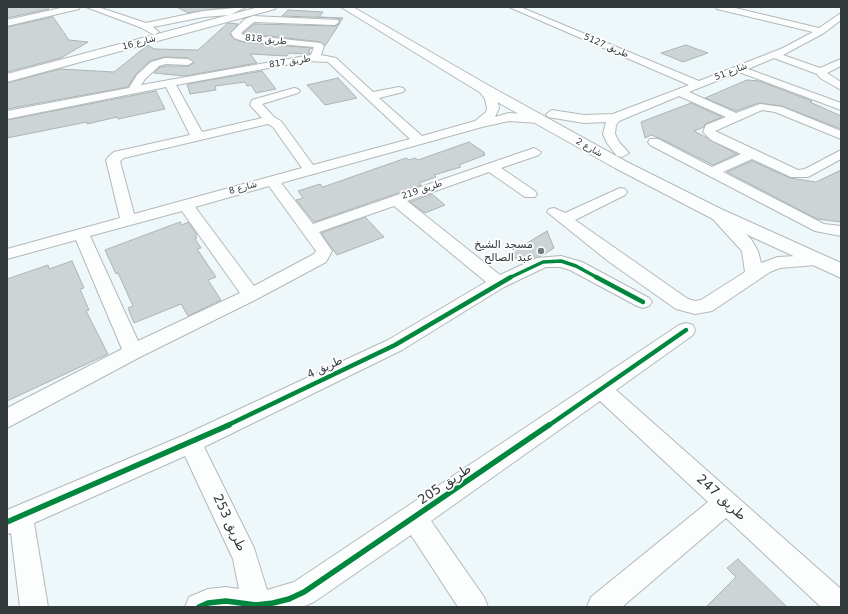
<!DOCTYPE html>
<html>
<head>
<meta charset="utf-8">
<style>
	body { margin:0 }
	#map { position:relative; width:848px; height:614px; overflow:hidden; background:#eef7fa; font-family:"DejaVu Sans",sans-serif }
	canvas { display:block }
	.frame { position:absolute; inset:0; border:8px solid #333a3b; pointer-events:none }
</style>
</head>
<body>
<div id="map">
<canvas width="848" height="614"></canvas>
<div class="frame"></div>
</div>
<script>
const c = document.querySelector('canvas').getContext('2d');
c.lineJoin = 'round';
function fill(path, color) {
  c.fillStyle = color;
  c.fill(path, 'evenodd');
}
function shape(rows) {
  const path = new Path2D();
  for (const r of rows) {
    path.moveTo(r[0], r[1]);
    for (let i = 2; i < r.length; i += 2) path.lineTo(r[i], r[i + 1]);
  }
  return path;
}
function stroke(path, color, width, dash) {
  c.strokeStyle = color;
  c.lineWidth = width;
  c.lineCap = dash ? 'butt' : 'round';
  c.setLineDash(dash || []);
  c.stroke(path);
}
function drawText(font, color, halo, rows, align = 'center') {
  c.font = font + ' "DejaVu Sans",Cairo,sans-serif';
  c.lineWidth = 3.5;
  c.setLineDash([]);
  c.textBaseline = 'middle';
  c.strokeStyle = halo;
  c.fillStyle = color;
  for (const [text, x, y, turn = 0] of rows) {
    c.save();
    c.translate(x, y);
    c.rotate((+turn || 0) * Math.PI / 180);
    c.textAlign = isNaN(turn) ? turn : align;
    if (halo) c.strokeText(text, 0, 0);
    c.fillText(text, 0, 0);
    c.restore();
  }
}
const building = shape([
	[7,7,47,7,49,9,7,18,7,7],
	[177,7,230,7,188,13,177,7],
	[288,10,323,12,319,17,343,18,340,22,338,18,282,16,288,10],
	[53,17,69,40,88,42,61,58,7,72,7,27,53,17],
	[228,23,238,24,230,34,234,39,243,42,312,48,309,50,310,54,307,54,289,53,287,56,250,54,257,63,185,76,154,73,160,67,166,66,188,66,194,63,188,58,165,57,150,61,136,74,128,87,7,109,7,83,60,69,114,72,148,45,154,49,198,50,228,23],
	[340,23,325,46,321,42,243,33,254,24,335,26,340,23],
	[686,45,708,53,683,62,661,53,686,45],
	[262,71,276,89,256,93,251,85,247,86,245,82,215,86,216,90,190,94,187,84,262,71],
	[338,78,357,98,325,105,307,85,338,78],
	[747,80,759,81,812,101,810,102,841,116,841,129,782,106,758,103,736,111,705,98,747,80],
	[156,91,165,109,118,119,117,117,87,124,87,122,7,138,7,120,156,91],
	[691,103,722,117,705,124,704,127,694,131,737,154,713,165,659,138,651,135,645,138,641,122,691,103],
	[469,142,485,153,483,154,485,155,459,165,461,167,434,175,436,177,419,183,421,185,314,222,296,200,303,198,298,191,320,184,323,187,406,158,409,160,415,158,418,160,469,142],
	[752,161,790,178,816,182,841,170,841,222,817,219,727,172,752,161],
	[432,194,445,205,425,213,410,202,432,194],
	[365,217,384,237,337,255,321,233,365,217],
	[180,222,182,225,188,222,197,235,195,236,197,238,195,239,201,248,197,249,216,277,208,280,221,300,188,316,181,304,134,323,128,308,133,306,118,273,116,274,105,250,180,222],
	[547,231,554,248,541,256,523,263,509,254,547,231],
	[72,261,84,288,80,289,89,310,86,311,108,354,7,401,7,279,48,265,49,269,72,261],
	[738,559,787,607,706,607,736,577,727,568,738,559]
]);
fill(building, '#ccd4d6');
stroke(building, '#adb3b5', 1);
const street = shape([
	[65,7,80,7,79,9,7,26,7,20,65,7],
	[86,7,98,7,146,23,203,11,246,7,230,15,203,17,153,27,159,32,154,35,142,28,86,7],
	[509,7,520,7,699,81,783,48,813,32,717,9,716,7,731,7,819,28,841,13,841,20,824,33,783,55,820,68,841,59,841,66,827,73,841,82,841,90,820,78,817,74,774,58,748,69,841,103,841,110,739,72,689,92,736,113,760,104,782,107,841,131,841,139,775,112,762,110,715,131,798,170,805,169,841,150,841,159,808,177,791,177,752,159,723,172,824,224,841,226,841,236,815,231,650,145,648,142,650,139,658,139,712,167,741,154,711,140,703,132,706,125,726,117,679,96,619,121,616,125,615,134,619,142,629,153,622,157,617,156,607,143,603,134,606,122,584,123,548,117,546,114,552,110,584,115,613,114,689,85,509,7],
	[253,16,338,20,339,22,335,25,254,22,241,33,244,35,321,43,324,46,321,55,336,58,373,92,399,87,403,88,405,90,403,92,379,98,422,136,475,121,486,112,487,108,485,99,476,87,481,84,485,85,497,99,499,108,495,117,509,113,538,115,544,119,538,123,509,121,482,127,281,183,313,224,534,148,541,152,539,155,501,168,535,191,537,194,535,197,525,197,489,172,407,201,500,275,537,258,561,256,582,262,649,298,652,302,649,306,643,308,637,306,570,270,560,267,546,267,504,287,402,350,204,447,254,548,267,590,294,582,679,325,686,323,693,325,695,330,693,335,616,390,841,589,841,607,821,607,726,518,622,607,587,607,591,597,708,502,600,401,431,521,484,597,488,607,458,607,411,535,314,602,302,607,185,607,189,597,208,589,226,587,239,589,233,559,185,456,34,523,48,607,20,607,11,533,7,534,7,510,182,436,388,340,486,282,394,206,319,232,332,251,326,262,257,299,140,357,7,428,7,408,122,349,76,240,7,259,7,249,120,218,106,160,108,157,114,152,190,135,166,87,7,119,7,111,129,88,137,75,151,62,165,58,188,59,193,62,188,65,166,64,159,66,145,79,141,85,311,55,314,47,243,41,234,38,231,33,245,19,253,16],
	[307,61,328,62,410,139,313,165,281,121,274,117,262,104,298,93,300,91,298,89,294,88,252,100,250,105,262,118,202,132,176,85,307,61],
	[268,124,273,127,302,168,134,214,120,161,124,158,268,124],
	[269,186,316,251,314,254,254,286,195,207,269,186],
	[182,211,240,293,138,341,90,236,182,211],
	[620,188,625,189,627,192,625,195,575,220,688,299,695,301,701,300,745,272,742,251,710,216,708,213,710,210,720,210,751,239,758,251,761,263,778,257,815,255,821,256,823,260,821,264,815,265,780,268,770,272,712,311,695,314,676,309,608,261,547,212,549,209,554,208,565,213,620,188]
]);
const secondary = shape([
	[259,7,276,7,275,9,7,82,7,74,259,7],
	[341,7,353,7,486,84,627,162,721,209,841,263,841,278,709,217,615,168,476,90,341,7]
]);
stroke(street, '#b3b9bb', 2);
stroke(secondary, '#b3b9bb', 2);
fill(street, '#fcfefe');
fill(secondary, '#fcfefe');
stroke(shape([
	[509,278,543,262,561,261,576,266,598,278]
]), '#00873e', 3.5);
stroke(shape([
	[596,277,643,302],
	[226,426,395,345,511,277],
	[548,426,686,330]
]), '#00873e', 4.5);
stroke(shape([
	[7,522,229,425],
	[199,607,208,603,226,601,256,605,273,603,289,599,304,592,549,425]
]), '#00873e', 5.5);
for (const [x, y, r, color] of [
	[541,251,4,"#747c7e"]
]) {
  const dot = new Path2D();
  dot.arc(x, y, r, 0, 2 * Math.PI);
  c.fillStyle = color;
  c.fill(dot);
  stroke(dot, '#fff', 1.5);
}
drawText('9px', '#333a3b', '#fff', [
	["طريق 818",266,40,6],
	["شارع 16",139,43,-15],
	["طريق 5127",606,46,23],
	["طريق 817",290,62,-9],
	["شارع 51",731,72,-21],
	["شارع 2",589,148,29],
	["شارع 8",243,188,-15],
	["طريق 219",422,190,-19]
]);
drawText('11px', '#333a3b', '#fff', [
	["مسجد الشيخ",533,245],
	["عبد الصالح",533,258]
], 'right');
drawText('11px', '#333a3b', '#fff', [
	["طريق 4",325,368,-25]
]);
drawText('13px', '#333a3b', '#fff', [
	["طريق 205",445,485,-34],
	["طريق 247",721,498,42],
	["طريق 253",229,523,65]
]);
</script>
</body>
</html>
